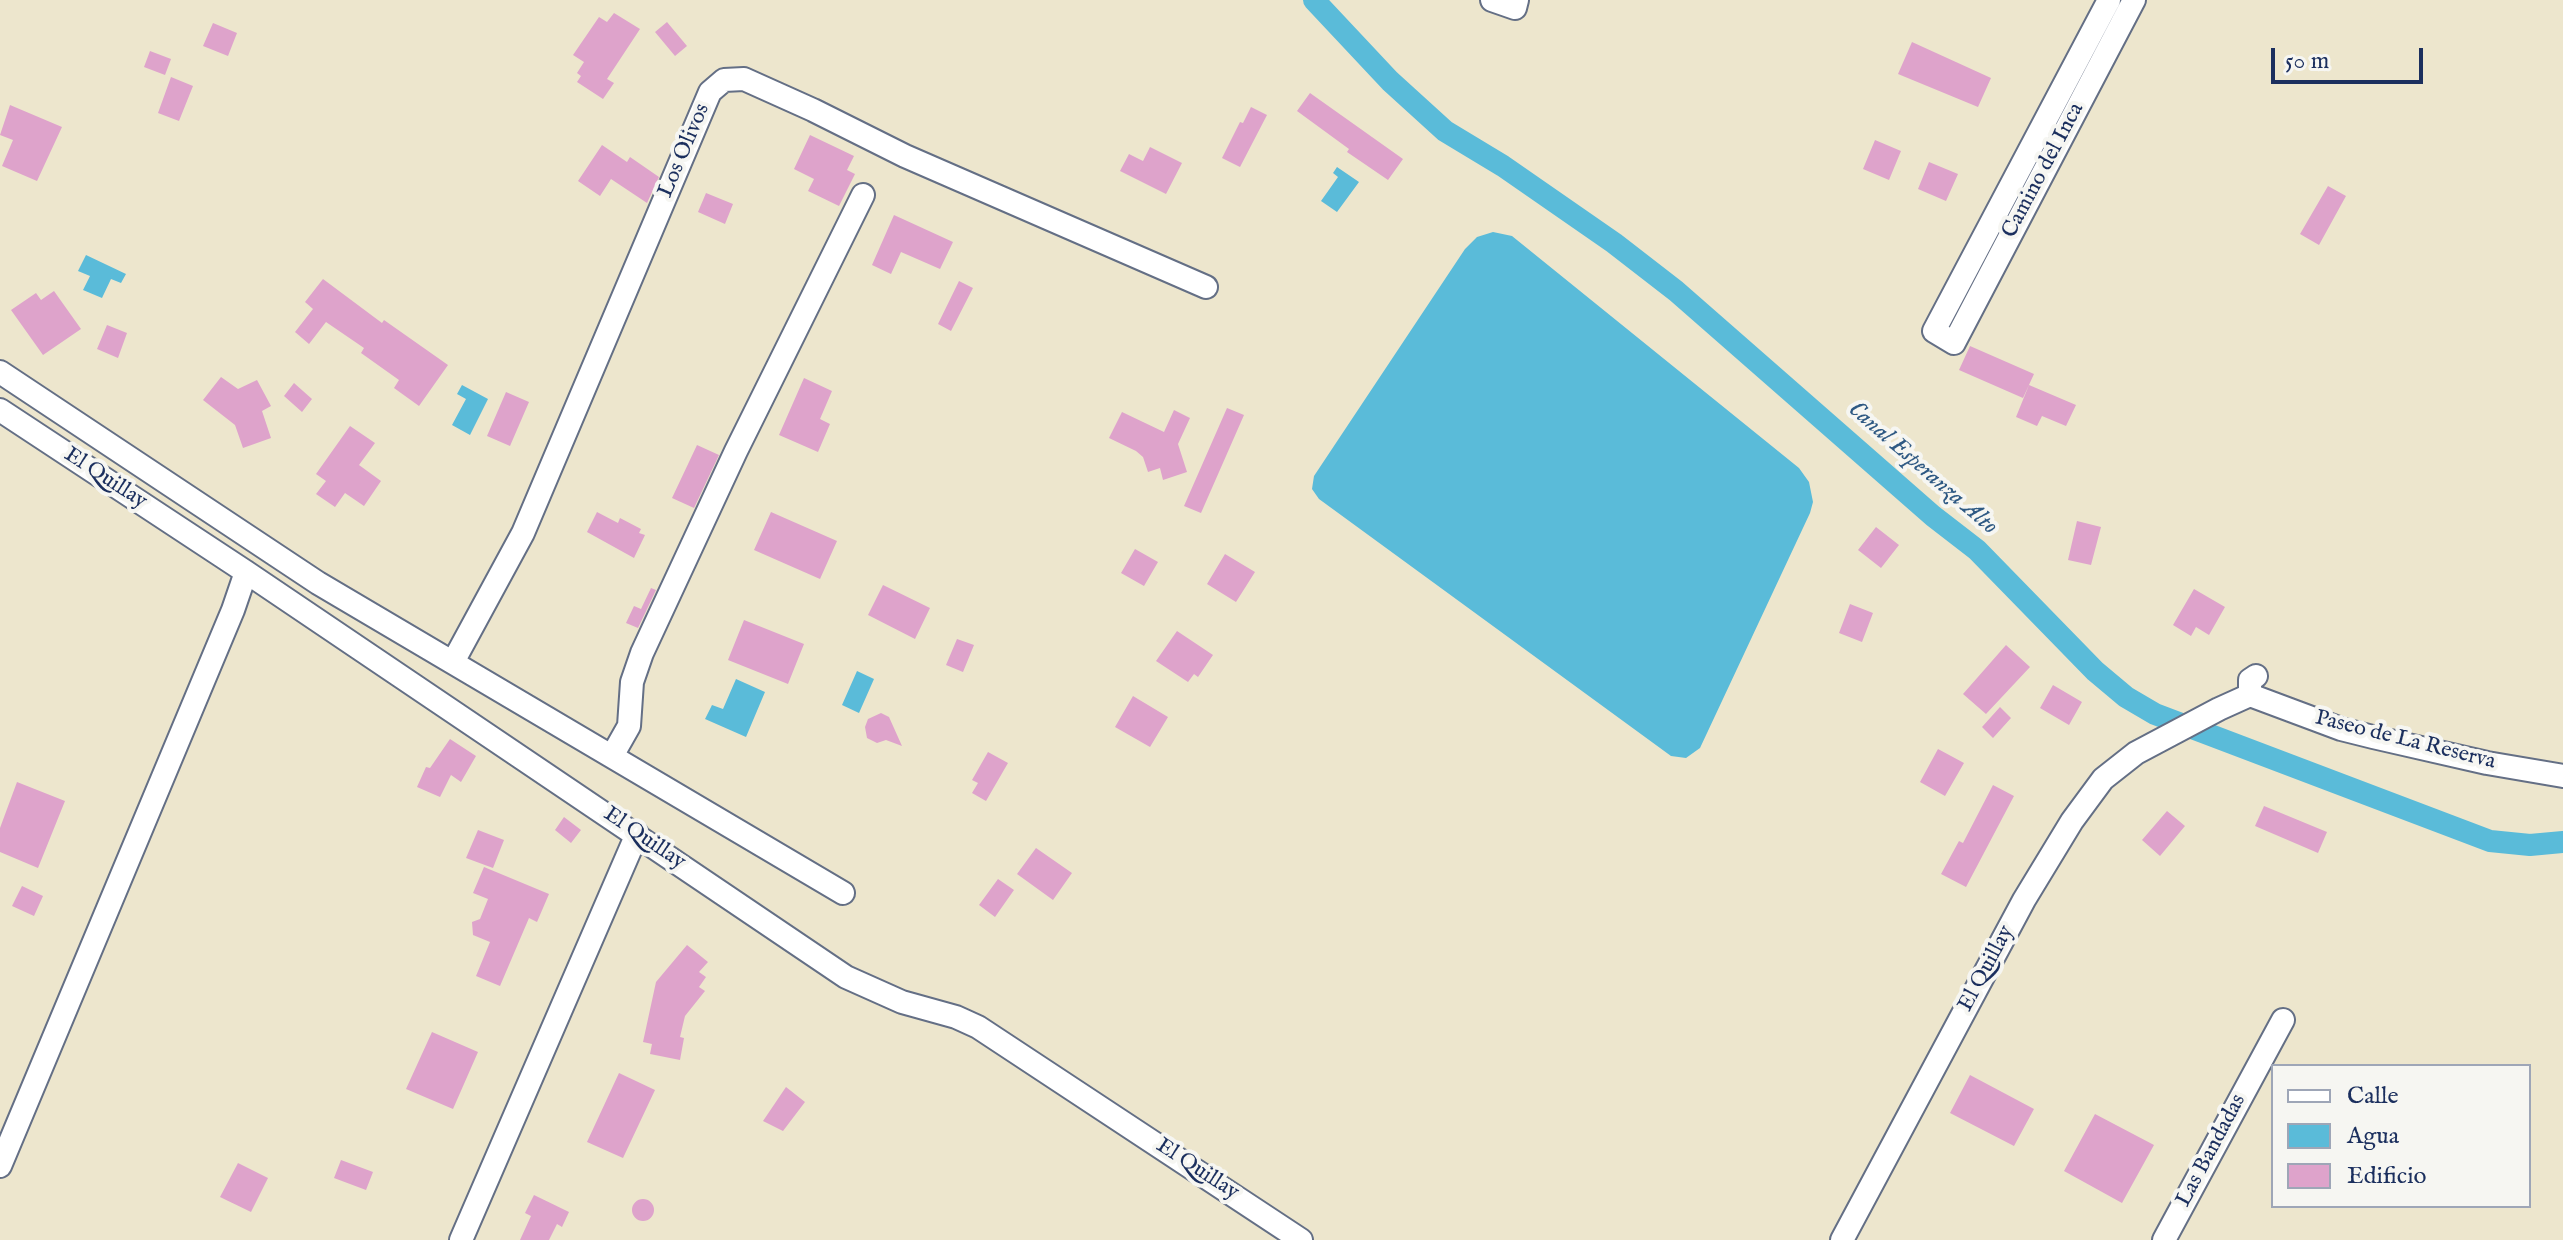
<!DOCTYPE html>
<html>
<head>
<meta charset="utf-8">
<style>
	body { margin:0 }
	#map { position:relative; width:2563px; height:1240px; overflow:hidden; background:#ede6cd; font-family:"IM FELL English",serif }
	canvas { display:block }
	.legend { position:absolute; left:2271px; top:1064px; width:260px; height:144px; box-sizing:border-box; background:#f6f6f2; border:2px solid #9ea6b7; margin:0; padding:10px 14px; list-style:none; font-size:24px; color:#1b2f5e }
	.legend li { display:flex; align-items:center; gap:16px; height:40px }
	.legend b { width:40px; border:2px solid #9ea6b7 }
	.scale { position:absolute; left:2271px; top:48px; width:152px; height:36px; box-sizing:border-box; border:4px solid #1b2f5e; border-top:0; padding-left:10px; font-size:24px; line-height:28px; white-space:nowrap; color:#1b2f5e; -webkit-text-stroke:6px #f6f6f2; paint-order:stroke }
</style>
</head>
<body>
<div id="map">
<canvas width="2563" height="1240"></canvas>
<ul class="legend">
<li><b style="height:10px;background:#fff"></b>Calle</li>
<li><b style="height:22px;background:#5abbd9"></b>Agua</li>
<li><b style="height:22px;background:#dea3cb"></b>Edificio</li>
</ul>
<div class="scale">50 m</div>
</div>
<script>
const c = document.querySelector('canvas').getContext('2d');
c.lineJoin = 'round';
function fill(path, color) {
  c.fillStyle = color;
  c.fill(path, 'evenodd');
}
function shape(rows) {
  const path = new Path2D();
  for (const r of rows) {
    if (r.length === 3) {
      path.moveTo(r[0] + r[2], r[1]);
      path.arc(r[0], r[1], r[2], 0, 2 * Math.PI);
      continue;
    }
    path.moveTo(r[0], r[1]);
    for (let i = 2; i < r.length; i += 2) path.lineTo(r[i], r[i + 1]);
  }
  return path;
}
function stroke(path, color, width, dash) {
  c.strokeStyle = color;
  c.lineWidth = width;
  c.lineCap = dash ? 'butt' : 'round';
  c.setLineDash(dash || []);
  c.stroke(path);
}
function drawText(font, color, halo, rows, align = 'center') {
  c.font = font + ' "IM FELL English",serif';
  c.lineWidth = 8;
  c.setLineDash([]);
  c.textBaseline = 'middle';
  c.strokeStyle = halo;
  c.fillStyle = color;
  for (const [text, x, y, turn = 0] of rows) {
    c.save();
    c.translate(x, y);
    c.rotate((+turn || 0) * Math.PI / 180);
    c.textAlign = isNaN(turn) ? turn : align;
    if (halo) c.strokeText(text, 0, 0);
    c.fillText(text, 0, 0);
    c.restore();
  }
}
fill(shape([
	[1337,167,1359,182,1337,212,1321,201,1338,177,1333,173],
	[1493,232,1512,236,1799,468,1809,482,1813,502,1810,513,1700,748,1686,758,1671,756,1319,499,1312,489,1314,476,1465,249,1477,237],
	[86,255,126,274,121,283,111,279,102,298,83,290,90,276,78,271],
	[462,385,488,399,470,435,452,425,466,399,457,394],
	[857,671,874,679,859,713,842,705],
	[736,679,765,692,746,737,705,719,712,705,723,709]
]), '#5abbd9');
stroke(shape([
	[1314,0,1390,81,1445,131,1503,166,1614,243,1676,291,1933,516,1977,550,2095,671,2126,697,2155,714,2490,841,2530,845,2563,842]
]), '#5abbd9', 22);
fill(shape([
	[614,13,640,29,607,79,614,83,603,99,577,82,581,76,577,73,584,62,573,55,599,17,607,22],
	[667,22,687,46,675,56,655,32],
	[213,23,237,33,228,56,203,46],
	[1912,42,1991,78,1978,107,1898,74],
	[150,51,171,59,165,75,144,67],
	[171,77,193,86,179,121,158,113],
	[1310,93,1403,159,1388,180,1347,152,1349,149,1297,111],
	[10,105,62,127,37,181,2,166,13,140,0,135],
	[1251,107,1267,115,1240,167,1222,158,1240,122,1243,123],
	[810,135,854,156,847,170,855,174,839,206,808,191,814,179,794,169],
	[1875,140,1901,151,1889,180,1863,169],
	[602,145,627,162,630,157,659,177,647,203,611,179,600,196,578,181],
	[1150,147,1182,163,1166,194,1120,171,1129,154,1143,161],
	[1929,162,1958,174,1946,201,1918,189],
	[2328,186,2346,196,2319,245,2300,234],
	[706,193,733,204,725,224,698,212],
	[894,215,953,242,940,269,901,252,891,274,872,265],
	[323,279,382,323,384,320,448,365,419,406,394,388,399,380,361,353,364,348,326,322,309,344,295,332,313,309,305,302],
	[959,281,973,288,951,331,938,324],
	[54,291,81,329,43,355,11,310,36,293,41,300],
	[107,325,127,333,118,358,97,349],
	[1970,346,2034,374,2023,398,1959,370],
	[221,377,238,389,257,380,271,406,262,411,271,438,243,448,235,425,203,400],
	[804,378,832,391,820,419,830,424,818,452,779,435],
	[294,383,312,399,302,412,284,396],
	[2029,385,2076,405,2066,426,2042,416,2037,426,2016,417],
	[506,392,529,402,510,446,487,436],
	[1227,408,1244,415,1201,513,1184,506],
	[1174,410,1190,418,1178,444,1187,472,1163,480,1160,468,1148,472,1143,457,1136,451,1109,438,1122,412,1164,432],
	[350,426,375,443,359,465,381,481,364,506,345,493,335,507,316,494,326,481,316,474],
	[697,445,719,455,694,508,672,498],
	[597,512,618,523,620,518,641,529,639,533,645,535,634,558,587,532],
	[771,512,837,541,820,579,754,550],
	[2077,521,2101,527,2091,565,2068,560],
	[1876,527,1899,545,1881,568,1858,550],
	[1135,549,1158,562,1144,586,1121,573],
	[1225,554,1255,572,1236,602,1207,584],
	[883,585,930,608,915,639,868,615],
	[651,588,656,590,638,628,626,623,634,606,641,609],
	[2194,589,2225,607,2209,635,2196,627,2191,636,2173,625],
	[1850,604,1873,613,1862,642,1839,633],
	[744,620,804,644,788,684,728,660],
	[1177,631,1213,655,1198,677,1194,674,1188,682,1156,661],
	[957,639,974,645,963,672,946,665],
	[2006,645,2030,667,1986,714,1963,694],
	[2053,685,2082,702,2069,725,2040,708],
	[1133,696,1168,717,1150,747,1115,727],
	[2000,707,2011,718,1993,738,1982,727],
	[881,713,889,717,902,746,886,740,877,743,867,738,865,727,868,719],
	[450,739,476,756,461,782,451,775,440,797,417,787,426,767,430,768],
	[1938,749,1964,763,1945,796,1920,782],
	[988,752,1008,763,986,801,972,793,978,783,972,780],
	[17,782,65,801,38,868,0,852,0,828],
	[1993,785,2014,796,1966,887,1941,874,1959,841,1963,843],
	[2264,806,2327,832,2318,853,2255,826],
	[2167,811,2185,826,2160,856,2142,840],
	[564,817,581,830,571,843,555,830],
	[478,830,504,840,493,868,466,858],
	[1036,848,1072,873,1053,900,1017,874],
	[484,867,549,894,537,922,529,918,500,986,476,976,490,942,473,935,472,922,480,919,488,899,473,893],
	[998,879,1014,890,995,917,979,905],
	[22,886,43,896,34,916,12,906],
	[687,945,708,962,699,972,706,977,699,987,705,991,685,1016,680,1037,684,1038,680,1060,650,1054,652,1044,643,1042,656,982],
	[432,1032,478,1052,453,1109,406,1089],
	[619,1073,655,1090,623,1158,587,1142],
	[1970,1075,2034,1109,2014,1146,1950,1113],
	[786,1087,805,1102,783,1131,763,1121],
	[2095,1114,2154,1145,2122,1203,2064,1171],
	[341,1160,373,1172,366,1190,334,1178],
	[238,1163,268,1178,251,1212,220,1197],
	[534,1195,569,1212,562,1227,557,1224,549,1240,520,1240,531,1216,525,1213],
	[643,1210,11]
]), '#dea3cb');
const street = shape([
	[1492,0,1515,8,1517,0],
	[2109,0,1934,331,1954,343,2134,0],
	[0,372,318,583,843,893],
	[0,410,246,572,846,977,902,1002,956,1017,978,1027,1301,1240],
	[453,662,523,533,710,92,724,80,744,79,813,110,905,156,1206,287],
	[2250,695,2341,729,2373,737,2487,763,2563,776],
	[612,756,629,726,632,682,642,653,736,451,863,195],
	[0,1166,233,610,246,572],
	[461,1240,637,834],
	[1842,1240,2024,900,2072,821,2103,779,2136,753,2219,709,2250,695,2250,680,2256,676],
	[2164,1240,2283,1020]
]);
stroke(street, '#646f85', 26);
stroke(street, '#fff', 22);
drawText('22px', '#1b2f5e', '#f6f6f2', [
	["Los Olivos",685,151,-67],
	["Camino del Inca",2044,171,-62],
	["El Quillay",105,479,33],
	["Paseo de La Reserva",2405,741,14],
	["El Quillay",644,839,34],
	["El Quillay",1987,969,-62],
	["Las Bandadas",2212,1151,-62],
	["El Quillay",1197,1170,33]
]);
drawText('italic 24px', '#2e5983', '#f6f6f2', [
	["Canal Esperanza Alto",1922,469,41]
]);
</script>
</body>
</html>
